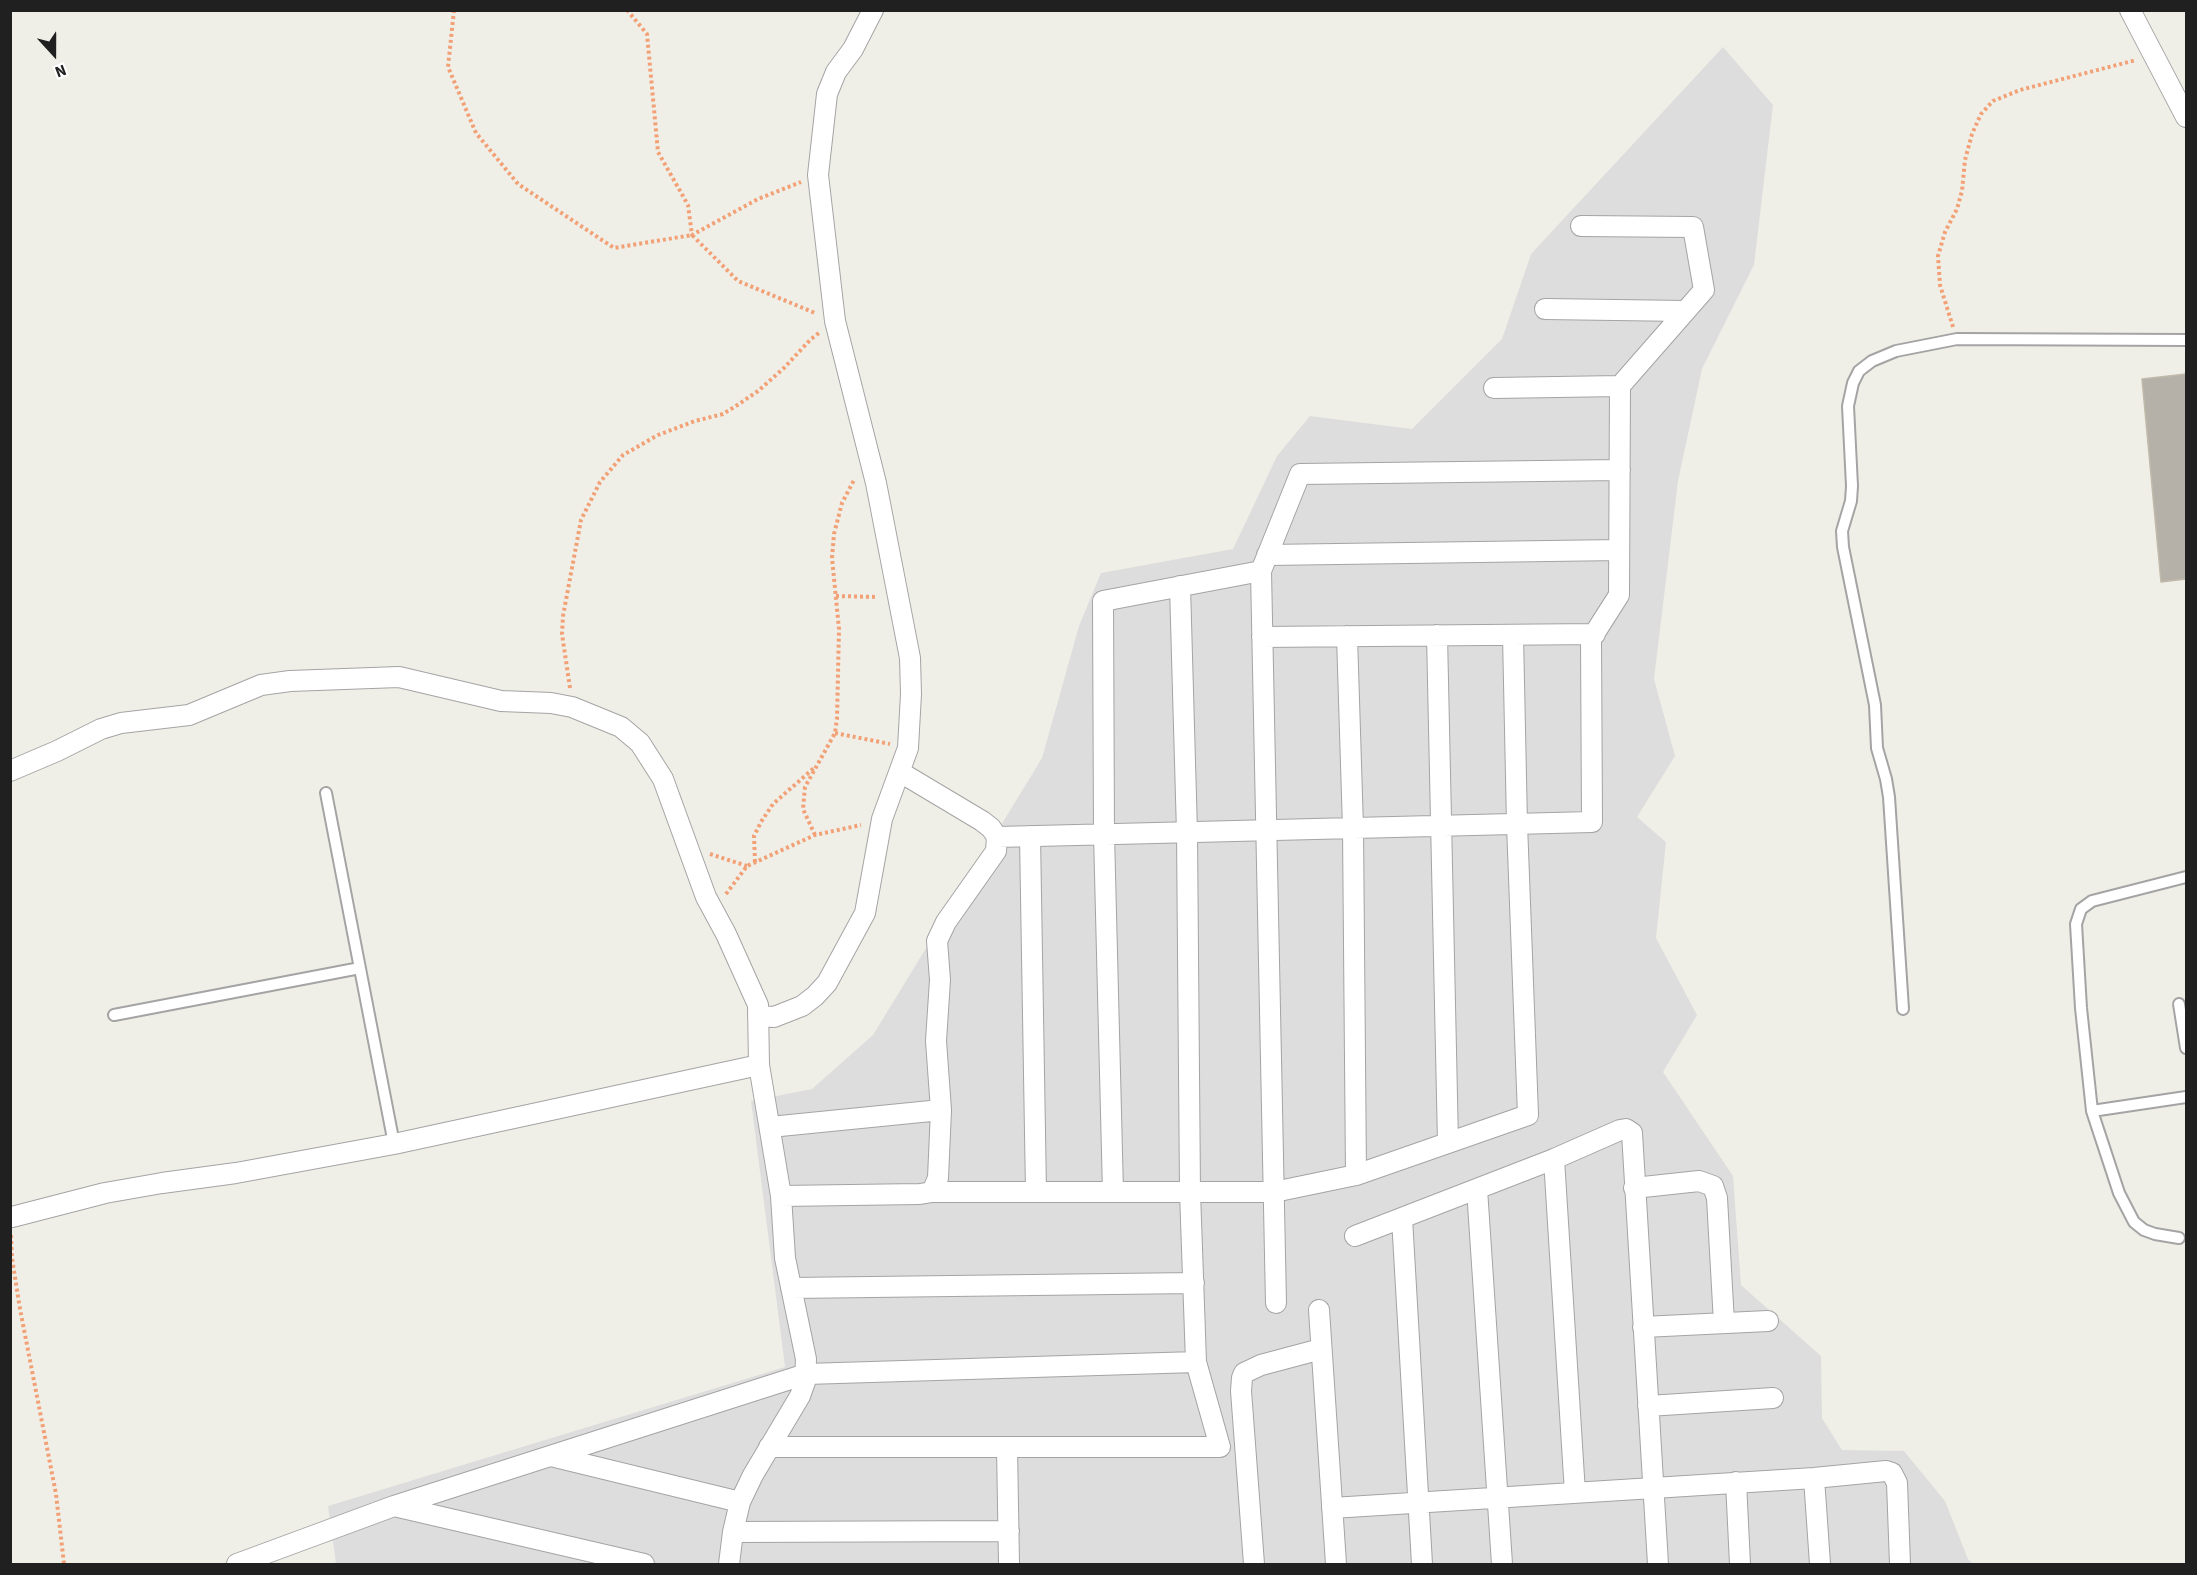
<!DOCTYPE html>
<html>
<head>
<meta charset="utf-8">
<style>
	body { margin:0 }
	#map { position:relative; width:2197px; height:1575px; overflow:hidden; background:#f0efe7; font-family:"Source Sans 3",sans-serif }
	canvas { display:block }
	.frame { position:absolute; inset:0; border:12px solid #202020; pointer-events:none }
	.north { position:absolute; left:24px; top:24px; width:60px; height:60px; -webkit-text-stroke:4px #fff; paint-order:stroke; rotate:159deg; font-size:16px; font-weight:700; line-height:24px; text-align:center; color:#202020 }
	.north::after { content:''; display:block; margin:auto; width:21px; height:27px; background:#202020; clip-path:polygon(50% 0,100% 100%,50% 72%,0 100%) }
</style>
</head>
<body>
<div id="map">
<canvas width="2197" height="1575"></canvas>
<div class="frame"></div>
<div class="north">N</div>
</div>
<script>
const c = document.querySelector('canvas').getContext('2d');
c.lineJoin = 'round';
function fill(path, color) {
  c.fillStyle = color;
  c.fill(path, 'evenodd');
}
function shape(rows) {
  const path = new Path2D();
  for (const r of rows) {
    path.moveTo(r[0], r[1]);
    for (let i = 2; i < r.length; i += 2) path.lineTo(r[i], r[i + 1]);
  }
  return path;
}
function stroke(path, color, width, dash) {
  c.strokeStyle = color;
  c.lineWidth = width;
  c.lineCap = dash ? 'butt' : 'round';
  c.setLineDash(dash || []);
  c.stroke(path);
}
fill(shape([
	[1723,47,1773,105,1754,265,1702,369,1678,481,1654,679,1675,756,1637,817,1666,842,1656,938,1697,1015,1663,1072,1733,1176,1741,1285,1821,1356,1822,1418,1842,1450,1904,1451,1945,1501,1968,1559,1973,1564,336,1564,328,1506,785,1367,751,1101,812,1089,873,1035,1042,758,1079,626,1101,573,1233,549,1277,456,1310,416,1412,429,1502,339,1531,254]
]), '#dedddd');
const building = shape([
	[2186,374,2186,579,2161,582,2142,379,2186,374]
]);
fill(building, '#b5b1a9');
stroke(building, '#c1b9aa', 1.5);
const lane = shape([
	[326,793,394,1144],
	[2179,1004,2186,1048],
	[1903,1009,1889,797,1886,779,1877,748,1875,705,1843,547,1842,531,1851,501,1852,486,1848,406,1853,383,1859,371,1872,361,1896,351,1957,339,2186,340],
	[114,1015,360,968],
	[2092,1111,2186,1097],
	[2179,1238,2155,1234,2144,1230,2134,1222,2119,1193,2092,1111,2081,1008,2076,924,2081,909,2092,901,2186,877]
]);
const street = shape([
	[2130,10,2186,117],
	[1545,309,1685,311],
	[1494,388,1620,386],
	[1267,555,1619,550],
	[1437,635,1448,1143],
	[1347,636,1353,828,1356,1175],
	[1262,637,1595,634],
	[10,771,57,751,101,729,121,723,189,715,261,685,290,681,399,677,501,701,551,703,572,707,621,727,640,743,663,779,706,897,726,934,758,1005,759,1065,781,1196,785,1258,806,1359,805,1382,800,1396,753,1475,740,1502,733,1532,729,1564],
	[1030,836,1036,1192],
	[997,837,1592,822,1591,639,1619,595,1620,386,1704,290,1693,227,1581,226],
	[758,1016,774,1017,802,1006,815,996,827,983,865,913,882,819,908,748,911,694,910,658,876,483,835,321,818,175,827,94,836,72,853,49,873,10],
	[770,1127,941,1110],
	[1554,1159,1575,1493],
	[1634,1188,1699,1181,1713,1186,1717,1198,1724,1323],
	[1477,1189,1502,1564],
	[932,1192,1274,1192,1356,1175,1528,1115,1517,824,1513,635],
	[1113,1192,1104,834,1103,601,1261,571],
	[781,1196,920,1194,932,1192,938,1178,941,1110,936,1041,940,980,937,941,946,922,996,851,997,837,991,828,982,821,900,772],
	[12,1217,105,1193,162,1183,236,1173,394,1144,759,1065],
	[1402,1218,1422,1564],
	[1355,1236,1554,1159,1620,1130,1626,1129,1632,1133,1658,1564],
	[791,1288,1194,1283],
	[1276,1303,1261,571,1300,474,1620,470],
	[1319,1310,1336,1564],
	[1643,1327,1768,1321],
	[1648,1406,1773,1398],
	[769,1447,1220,1447,1196,1362,1190,1192,1187,832,1180,586],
	[1007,1447,1009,1564],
	[551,1456,740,1502],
	[1814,1478,1820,1564],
	[1736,1482,1740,1564],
	[394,1506,644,1564],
	[1332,1508,1814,1478,1886,1471,1892,1473,1897,1483,1900,1564],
	[733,1532,1009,1531],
	[237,1564,394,1506,806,1374,1196,1362],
	[1254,1564,1241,1391,1242,1378,1244,1373,1261,1365,1321,1349]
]);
stroke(lane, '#a4a4a4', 14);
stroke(street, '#a4a4a4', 22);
stroke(shape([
	[454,10,448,67,476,133,518,184,614,248,692,235,738,281,815,313],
	[627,10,647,34,658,152,688,205,692,235,758,199,801,182],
	[1953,327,1940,285,1938,256,1945,232,1957,209,1962,191,1965,160,1972,134,1981,114,1993,101,2020,90,2136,60],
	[836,596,878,597],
	[570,688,562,634,563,616,581,520,600,482,623,455,658,435,695,421,723,414,739,404,758,391,784,368,810,340,820,332],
	[835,733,890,744],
	[815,835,803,809,805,787,835,733,837,719,839,629,832,558,834,534,842,503,854,480],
	[710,854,747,866],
	[755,862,754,836,761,822,773,804,814,768],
	[726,894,747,866,815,835,861,825],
	[11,1235,12,1258,20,1309,56,1494,64,1564]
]), '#f2a076', 4, [3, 3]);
stroke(lane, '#fff', 10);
stroke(street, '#fff', 20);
</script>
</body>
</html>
